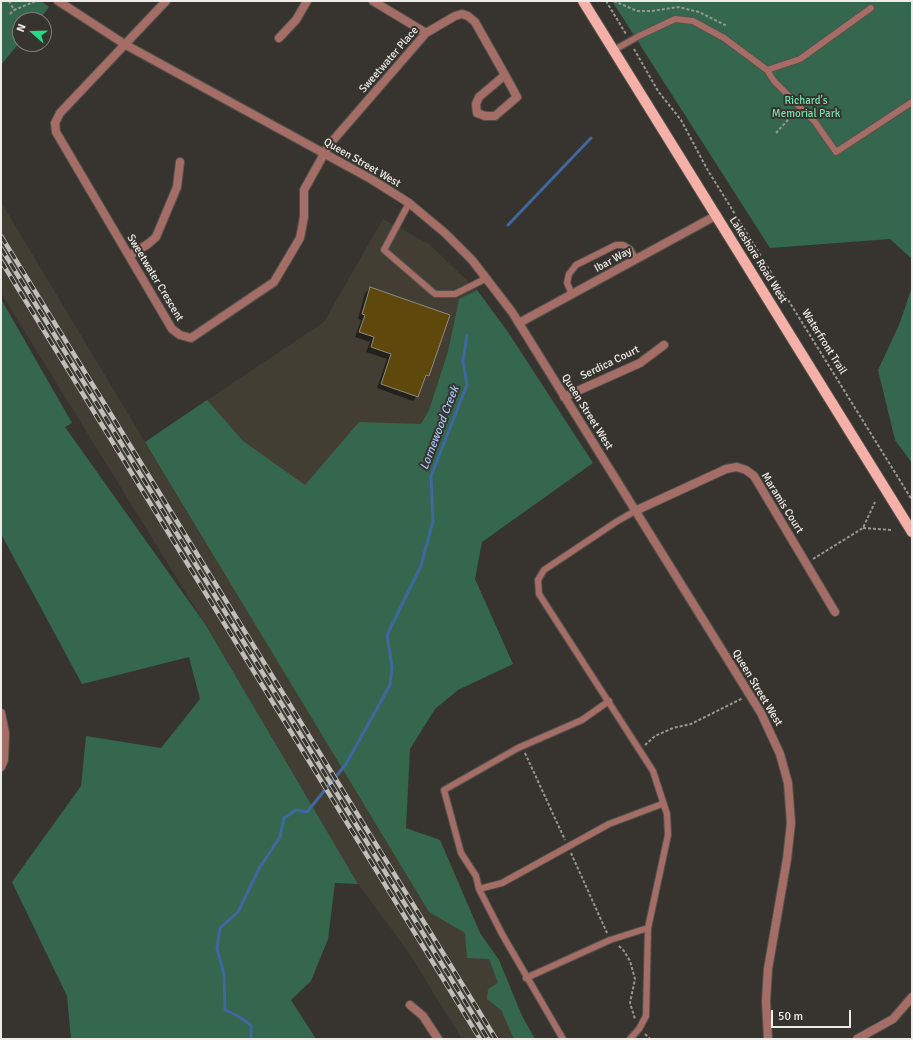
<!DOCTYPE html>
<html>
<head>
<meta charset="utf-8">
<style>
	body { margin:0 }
	#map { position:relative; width:913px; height:1040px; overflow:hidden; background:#37342f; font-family:Signika,sans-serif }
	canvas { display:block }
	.frame { position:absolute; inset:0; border:2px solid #eeece8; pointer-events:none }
	.north { position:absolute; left:12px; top:12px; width:40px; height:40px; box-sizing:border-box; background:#37342f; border:1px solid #807e79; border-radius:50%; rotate:290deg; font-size:11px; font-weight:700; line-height:16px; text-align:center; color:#eeece8 }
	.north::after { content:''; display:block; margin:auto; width:14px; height:18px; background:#29d885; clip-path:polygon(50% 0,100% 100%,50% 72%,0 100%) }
	.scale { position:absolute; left:771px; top:1010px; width:80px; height:18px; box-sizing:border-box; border:2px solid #eeece8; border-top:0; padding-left:5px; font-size:12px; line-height:14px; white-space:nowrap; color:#eeece8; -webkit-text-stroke:3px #37342f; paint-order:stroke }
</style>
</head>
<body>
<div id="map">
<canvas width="913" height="1040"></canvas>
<div class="frame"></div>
<div class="north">N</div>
<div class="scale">50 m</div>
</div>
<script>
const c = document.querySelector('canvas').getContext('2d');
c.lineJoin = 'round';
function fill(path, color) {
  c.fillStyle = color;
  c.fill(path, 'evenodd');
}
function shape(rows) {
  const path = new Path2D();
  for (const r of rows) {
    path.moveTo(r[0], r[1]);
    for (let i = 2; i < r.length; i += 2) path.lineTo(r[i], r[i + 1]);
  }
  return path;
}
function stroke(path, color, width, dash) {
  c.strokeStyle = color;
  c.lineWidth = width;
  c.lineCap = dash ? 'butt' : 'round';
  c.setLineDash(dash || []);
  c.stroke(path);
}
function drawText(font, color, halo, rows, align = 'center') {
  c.font = font + ' Signika,sans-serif';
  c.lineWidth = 4;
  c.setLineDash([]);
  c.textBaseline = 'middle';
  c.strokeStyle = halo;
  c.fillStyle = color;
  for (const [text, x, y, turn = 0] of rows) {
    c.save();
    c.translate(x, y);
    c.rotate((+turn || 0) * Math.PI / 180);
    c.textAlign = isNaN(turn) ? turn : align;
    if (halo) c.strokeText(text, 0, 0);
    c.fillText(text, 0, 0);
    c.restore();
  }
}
fill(shape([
	[1,202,145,442,286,663,406,829,440,840,480,933,499,960,522,1016,535,1039,462,1039,407,950,358,884,205,624,1,293],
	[383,219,429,244,477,290,459,299,448,351,429,410,391,486,362,513,158,433,324,322]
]), '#433e33');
fill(shape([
	[1,1,41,1,49,7,39,20,20,20,20,42,1,65],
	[612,1,912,1,912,259,890,239,770,248],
	[912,287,912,463,895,440,878,370,899,325],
	[477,290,508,332,593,463,482,542,475,579,513,664,458,690,435,709,410,749,406,828,440,840,480,933,499,960,522,1016,535,1039,514,1039,501,1010,487,999,488,989,498,983,489,959,467,958,465,933,429,912,145,442,207,400,243,441,305,485,359,422,421,424,429,410,448,351,459,299],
	[1,299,72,423,65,427,205,624,358,884,335,883,328,939,311,981,291,1000,316,1039,71,1039,67,996,12,882,81,786,86,736,161,748,200,699,189,657,82,684,1,534]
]), '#35664e');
fill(shape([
	[370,288,428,375,423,380,417,396,413,401,377,388,387,359,366,352,370,342,355,337,361,320,358,319,365,293]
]), '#0007');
stroke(shape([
	[508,225,591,138],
	[251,1039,251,1025,238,1016,225,1010,224,974,217,949,220,928,238,912,260,867,280,837,284,818,296,810,307,812,346,764,390,685,392,667,387,635,421,566,433,521,431,476,467,385,463,361,467,335]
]), '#3e689e', 3);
const building = shape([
	[370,287,450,315,429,376,426,375,418,397,381,384,391,354,371,347,374,337,359,332,365,315,362,314,370,287]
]);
fill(building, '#5f480b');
stroke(building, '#8d8a83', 1);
const service = shape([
	[614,50,639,36,675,19,693,21,724,38,767,70,774,81,815,122,836,152,912,102],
	[767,70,800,59,871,8],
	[409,203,384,250,435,294,455,294,487,278],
	[572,294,567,283,569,274,576,265,616,245,623,245,630,249,636,260],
	[479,889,502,883,609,824,662,804],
	[526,978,610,940,648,928],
	[563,1039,502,934,479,889,476,876,461,853,444,790,518,748,582,720,609,701],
	[630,1039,639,1029,646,1016,648,928,668,835,667,814,653,771,539,594,538,580,544,570,616,522,635,511]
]);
const minor = shape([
	[58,1,126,45,371,179,409,203,445,233,472,260,512,312,761,713,780,754,788,783,791,823,787,859,768,969,766,1001,768,1039],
	[166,1,60,113,55,123,56,132,172,329,180,335,191,338,274,282,300,238,304,217,304,190,329,145,426,33,455,16,462,14,468,16,475,22,505,75,479,97,476,104,477,113,485,116,495,116,517,97,505,75],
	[373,1,426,33],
	[279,38,296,20,307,1],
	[129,256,148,244,156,237,177,187,180,162],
	[519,323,717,215],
	[564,397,640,363,664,345],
	[635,511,726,469,737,467,746,470,754,476,835,612],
	[1,713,5,733,4,760,1,767],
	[410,1005,423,1016,438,1039],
	[857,1039,893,1019,912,997]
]);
const primary = shape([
	[583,1,912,532]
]);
stroke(service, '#54514d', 8);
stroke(minor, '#54514d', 10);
stroke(primary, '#54514d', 12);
stroke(shape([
	[9,1,14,10,36,1],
	[606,1,626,34],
	[614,1,637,11,652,11,678,7,699,12,727,26],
	[10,14,14,10],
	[634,49,658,91,681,120,707,169,912,500],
	[776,133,795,112],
	[863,528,892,530],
	[813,559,863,528,875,502],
	[645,745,655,736,673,728,691,724,743,698],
	[525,753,565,840],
	[571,853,607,933],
	[619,946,624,951,630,961,635,979,630,1003,635,1019],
	[645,1034,650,1039]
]), '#999792', 2, [3, 2]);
stroke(service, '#a46d66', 6);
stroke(minor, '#a46d66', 8);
stroke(primary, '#f5b1a8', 10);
const rail = shape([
	[1,236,496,1039],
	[1,248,488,1039],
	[1,261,480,1039]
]);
stroke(rail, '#c0beba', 4.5);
stroke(rail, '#37342f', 3, [9]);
drawText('11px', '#eeece8', '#37342f', [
	["Sweetwater Place",389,60,-49],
	["Queen Street West",362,163,30],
	["Ibar Way",613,260,-29],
	["Lakeshore Road West",758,260,58],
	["Sweetwater Crescent",155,278,59],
	["Waterfront Trail",824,342,58],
	["Serdica Court",610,363,-26],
	["Queen Street West",587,412,58],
	["Maramis Court",782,503,58],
	["Queen Street West",757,688,59]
]);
drawText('11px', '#73e2ac', '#37342f', [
	["Richard's",806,101],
	["Memorial Park",806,114]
]);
drawText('italic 12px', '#a2c5f5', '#37342f', [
	["Lornewood Creek",440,428,-69]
]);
</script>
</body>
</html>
